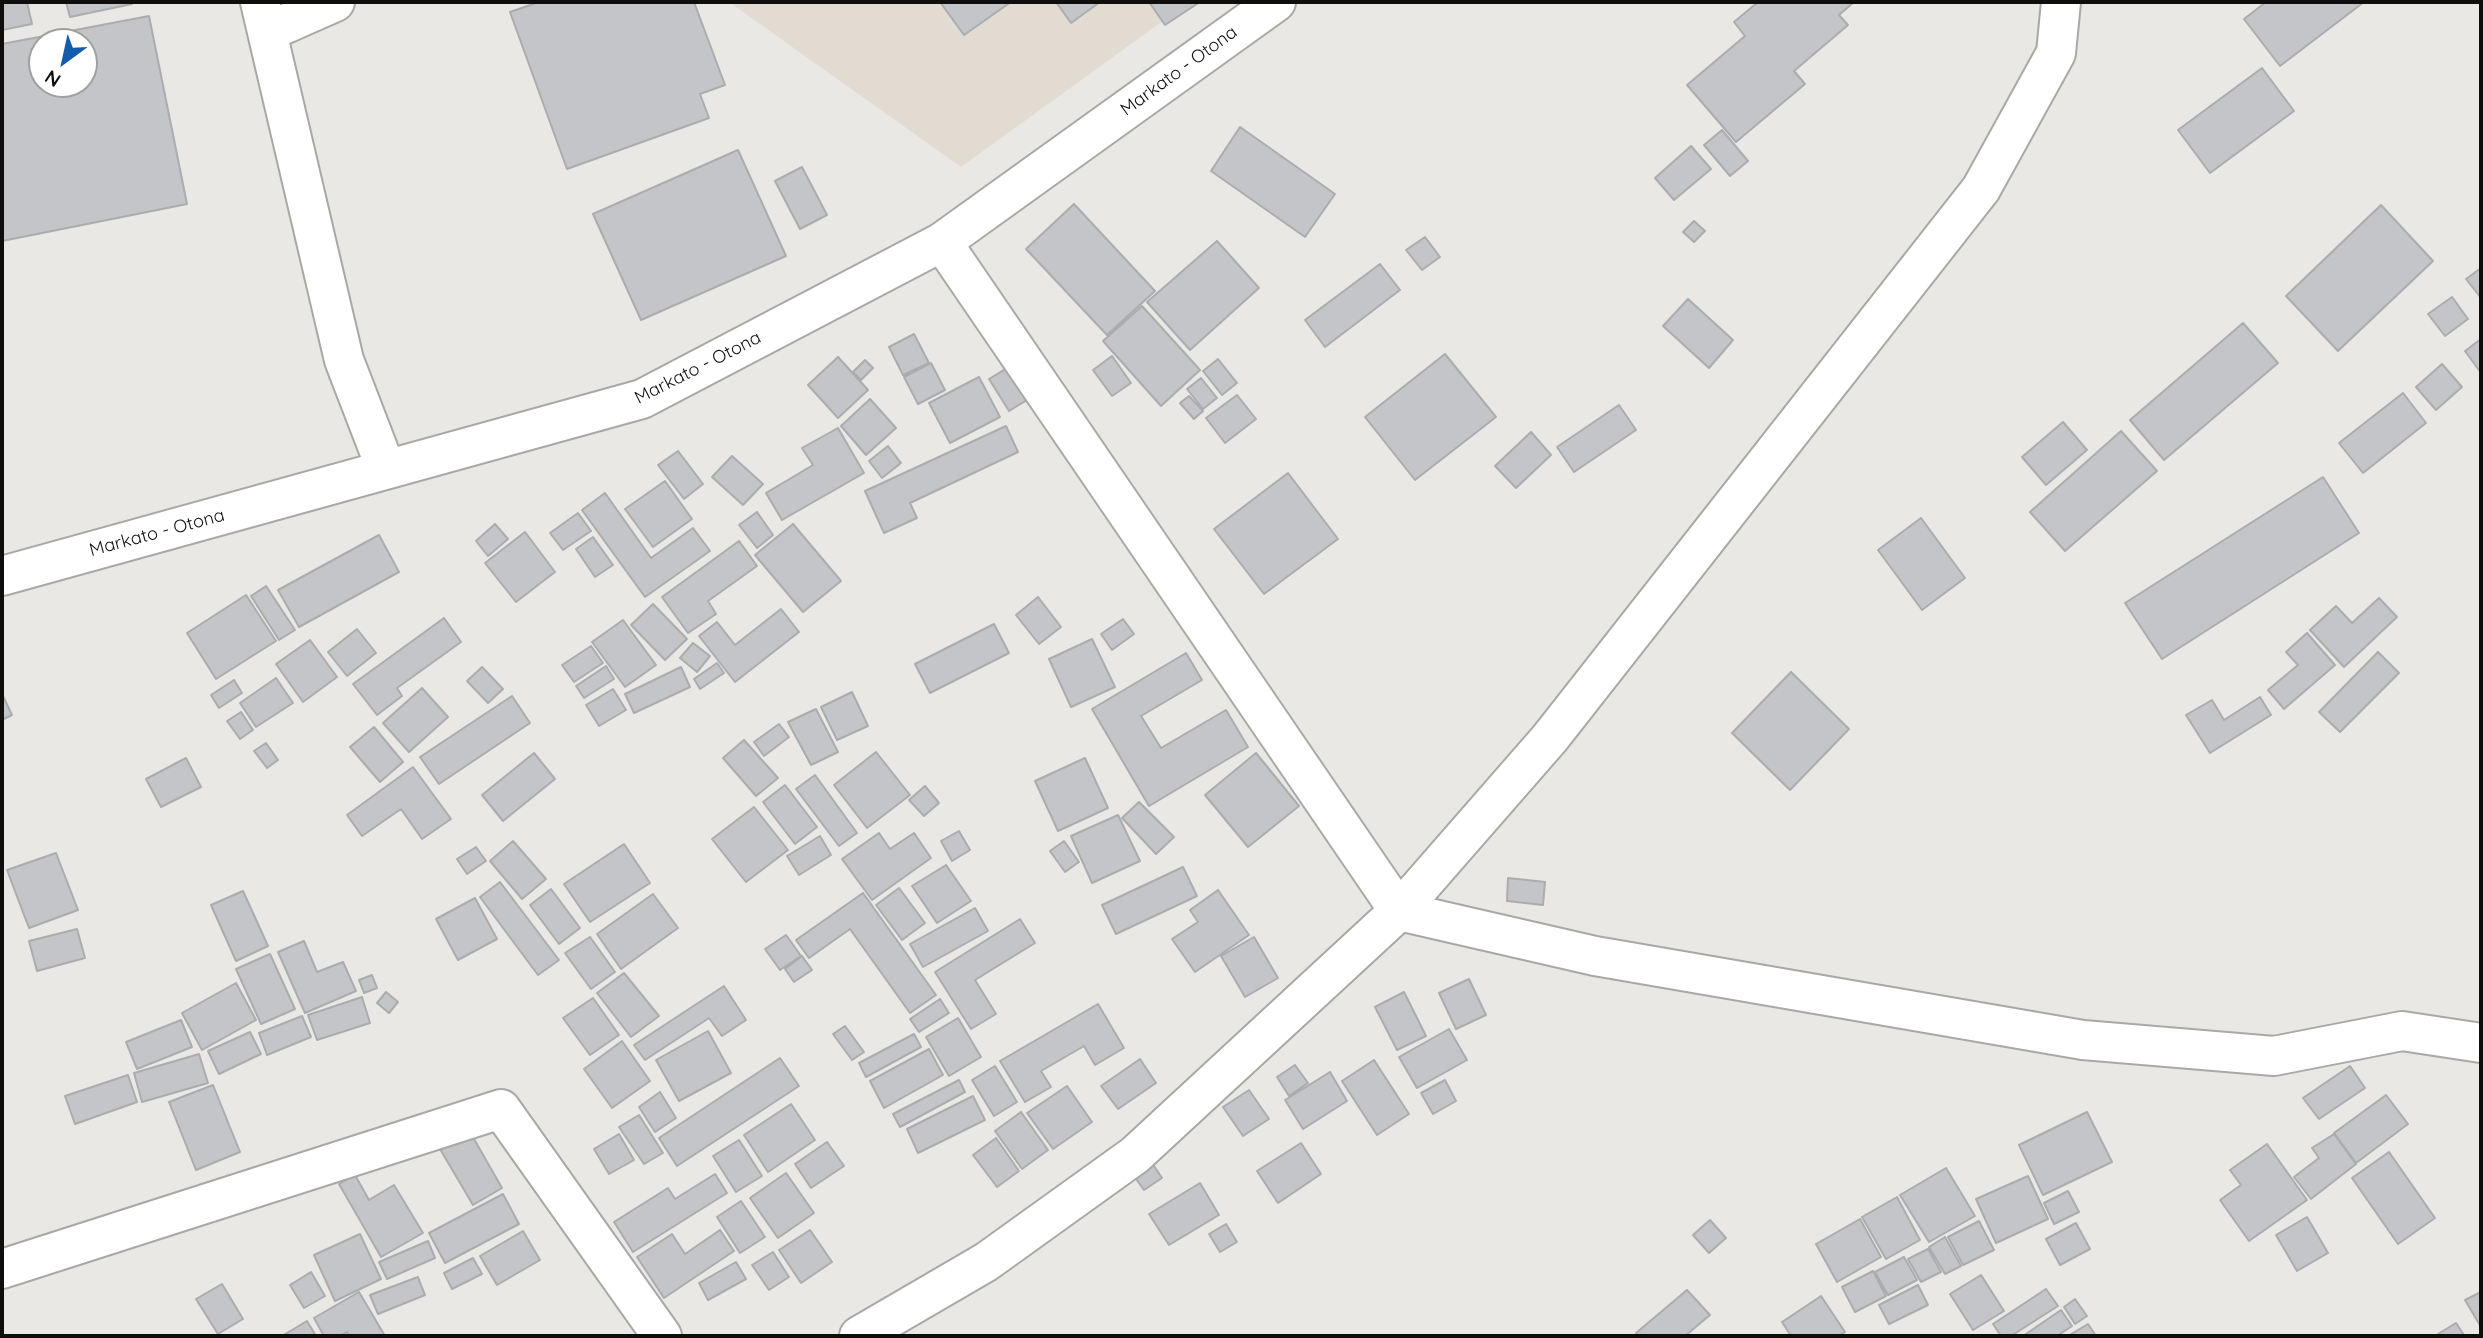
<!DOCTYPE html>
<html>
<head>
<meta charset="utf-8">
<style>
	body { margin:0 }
	#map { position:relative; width:2483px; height:1338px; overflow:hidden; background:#eae8e5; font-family:Quicksand,sans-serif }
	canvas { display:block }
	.frame { position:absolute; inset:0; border:4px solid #0f0e0d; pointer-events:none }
	.north { position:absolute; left:28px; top:28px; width:70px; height:70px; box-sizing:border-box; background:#fff; border:2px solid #9f9f9e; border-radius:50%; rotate:213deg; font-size:19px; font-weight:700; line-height:28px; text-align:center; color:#0f0e0d }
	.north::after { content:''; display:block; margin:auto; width:24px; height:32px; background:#125cab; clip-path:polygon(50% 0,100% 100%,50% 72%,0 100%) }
</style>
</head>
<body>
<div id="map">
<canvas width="2483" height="1338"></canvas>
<div class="frame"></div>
<div class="north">N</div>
</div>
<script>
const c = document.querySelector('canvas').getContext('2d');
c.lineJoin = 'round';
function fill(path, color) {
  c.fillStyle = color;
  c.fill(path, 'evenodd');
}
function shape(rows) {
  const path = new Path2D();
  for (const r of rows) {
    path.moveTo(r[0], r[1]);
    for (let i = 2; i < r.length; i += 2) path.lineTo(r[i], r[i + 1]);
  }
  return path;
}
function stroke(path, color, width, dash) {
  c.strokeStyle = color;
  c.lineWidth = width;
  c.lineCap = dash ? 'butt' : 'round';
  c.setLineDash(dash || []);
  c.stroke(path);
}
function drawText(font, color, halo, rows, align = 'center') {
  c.font = font + ' Quicksand,sans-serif';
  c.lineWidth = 5;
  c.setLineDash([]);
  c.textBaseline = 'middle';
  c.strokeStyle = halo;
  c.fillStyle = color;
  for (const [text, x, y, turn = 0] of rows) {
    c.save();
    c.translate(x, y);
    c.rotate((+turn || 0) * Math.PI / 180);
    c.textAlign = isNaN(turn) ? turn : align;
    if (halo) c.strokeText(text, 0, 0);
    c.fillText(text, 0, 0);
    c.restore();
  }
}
fill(shape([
	[729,2,1189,2,961,167]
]), '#e2dbd2');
const building = shape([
	[2,2,27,2,32,24,2,30,2,2],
	[66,2,132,2,132,4,70,17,66,2],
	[539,2,694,2,725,85,700,94,709,118,567,169,510,12,539,2],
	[940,2,1011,2,964,35,940,2],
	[1056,2,1100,2,1071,23,1056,2],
	[1149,2,1200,2,1165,25,1149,2],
	[1758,2,1854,2,1839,15,1848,25,1794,71,1805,84,1736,142,1687,85,1745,36,1734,22,1758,2],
	[2266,2,2364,2,2280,66,2244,19,2266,2],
	[149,16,187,204,2,241,2,44,149,16],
	[42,42,84,42,84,84,42,84,42,42],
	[2262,68,2294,111,2210,173,2178,130,2262,68],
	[1240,127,1335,194,1305,237,1211,171,1240,127],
	[1722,130,1748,161,1730,176,1704,145,1722,130],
	[1691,146,1711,169,1674,200,1655,178,1691,146],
	[738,150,786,256,641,320,593,214,738,150],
	[802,167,827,215,800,229,775,181,802,167],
	[1074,204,1155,291,1107,335,1026,249,1074,204],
	[2381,205,2433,261,2338,351,2286,296,2381,205],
	[1694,221,1705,231,1694,242,1683,232,1694,221],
	[1425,237,1440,257,1422,270,1406,250,1425,237],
	[1217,241,1259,288,1190,350,1147,302,1217,241],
	[1380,264,1400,290,1325,347,1305,320,1380,264],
	[2481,268,2481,298,2466,279,2481,268],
	[2452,297,2468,319,2445,336,2428,314,2452,297],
	[1688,299,1733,340,1709,368,1663,326,1688,299],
	[1142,306,1200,370,1161,406,1103,341,1142,306],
	[2243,323,2278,363,2164,460,2130,420,2243,323],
	[914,334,929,363,903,375,889,347,914,334],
	[2481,339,2481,373,2465,351,2481,339],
	[1445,354,1496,417,1415,480,1365,417,1445,354],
	[1112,356,1131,383,1112,396,1093,370,1112,356],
	[838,357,868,390,838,418,808,385,838,357],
	[1218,359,1237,383,1222,395,1203,371,1218,359],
	[865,360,873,368,861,380,853,372,865,360],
	[931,363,945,390,918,404,904,377,931,363],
	[2442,364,2462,387,2436,410,2416,387,2442,364],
	[1007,368,1027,400,1009,411,989,379,1007,368],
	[979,377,1000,417,950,443,929,403,979,377],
	[1201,378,1217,398,1203,409,1187,389,1201,378],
	[2403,393,2426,423,2363,473,2339,443,2403,393],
	[1237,395,1256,419,1225,443,1206,418,1237,395],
	[1189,396,1203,411,1194,419,1180,403,1189,396],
	[870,399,896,428,866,455,841,426,870,399],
	[1619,405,1636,430,1574,472,1557,447,1619,405],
	[2063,422,2087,450,2046,485,2022,457,2063,422],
	[1006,426,1018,452,910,503,917,518,884,533,865,491,1006,426],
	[838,428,864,473,782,520,766,493,813,465,802,448,838,428],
	[2121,431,2157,471,2065,551,2030,512,2121,431],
	[1531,432,1551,455,1516,488,1495,466,1531,432],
	[888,446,901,463,882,478,869,461,888,446],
	[678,451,703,484,684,499,658,465,678,451],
	[732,456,763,484,743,505,712,477,732,456],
	[1288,473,1338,539,1264,594,1214,529,1288,473],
	[2323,477,2359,533,2162,659,2125,603,2323,477],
	[665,481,692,519,653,547,625,509,665,481],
	[605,493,651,558,693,528,710,551,645,597,582,510,605,493],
	[757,512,773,535,757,548,739,525,757,512],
	[578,513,591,531,563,550,550,533,578,513],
	[1921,518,1965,578,1922,610,1878,550,1921,518],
	[495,524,508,539,488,556,476,541,495,524],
	[793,524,841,581,803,612,755,555,793,524],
	[525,532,555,572,516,602,485,563,525,532],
	[379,535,399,572,299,627,278,590,379,535],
	[593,537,613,565,595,577,576,549,593,537],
	[739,541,757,566,708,601,716,614,688,633,662,597,739,541],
	[266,586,295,630,279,640,251,596,266,586],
	[246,595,276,641,216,679,187,633,246,595],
	[1038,597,1061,627,1039,644,1016,615,1038,597],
	[2379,598,2397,617,2344,667,2310,630,2336,606,2352,623,2379,598],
	[653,604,687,639,665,660,631,625,653,604],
	[781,609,799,632,735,682,699,636,717,622,735,645,781,609],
	[444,618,461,642,397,688,402,696,377,715,353,684,444,618],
	[1123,619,1134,634,1112,650,1101,634,1123,619],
	[623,620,656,665,625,687,592,642,623,620],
	[994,624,1009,653,930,693,915,664,994,624],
	[357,629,376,653,347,676,328,652,357,629],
	[2307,633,2335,665,2284,709,2268,690,2298,665,2286,652,2307,633],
	[1092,639,1115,687,1071,707,1049,659,1092,639],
	[310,640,337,677,303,702,276,664,310,640],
	[693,643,710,656,697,672,680,658,693,643],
	[591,646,603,663,574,682,562,665,591,646],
	[2378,652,2399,673,2340,732,2319,712,2378,652],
	[1186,653,1202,680,1141,716,1161,748,1226,710,1248,747,1149,806,1092,709,1186,653],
	[717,663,724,673,700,689,694,679,717,663],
	[606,666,614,679,584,698,576,686,606,666],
	[482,667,503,689,488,703,467,681,482,667],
	[681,667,690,687,634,713,625,694,681,667],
	[1791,672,1849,729,1790,790,1732,733,1791,672],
	[276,678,293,703,256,727,240,703,276,678],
	[234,680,242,693,219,708,211,695,234,680],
	[422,688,448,717,409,752,383,723,422,688],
	[613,689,626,710,599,726,586,705,613,689],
	[852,692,868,726,837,740,821,707,852,692],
	[2,694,12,715,2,720,2,694],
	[512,696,530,723,439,784,420,757,512,696],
	[2260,697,2271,715,2210,753,2186,715,2212,700,2224,720,2260,697],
	[816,709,838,752,811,765,788,722,816,709],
	[241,712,253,730,240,739,227,721,241,712],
	[779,724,789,737,764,756,754,742,779,724],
	[374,727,403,762,380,782,350,747,374,727],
	[744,740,778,778,756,796,723,758,744,740],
	[266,743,278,760,267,768,254,751,266,743],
	[876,752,910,795,867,828,834,785,876,752],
	[534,753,555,779,503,821,482,795,534,753],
	[1256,753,1299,806,1248,847,1205,795,1256,753],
	[186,758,201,787,161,807,146,779,186,758],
	[1085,758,1108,808,1058,831,1035,781,1085,758],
	[413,767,451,819,422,839,401,809,362,836,347,815,413,767],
	[815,775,857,833,839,846,796,789,815,775],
	[785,785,817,827,795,844,763,802,785,785],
	[925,786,939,803,924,816,909,800,925,786],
	[1139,802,1174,837,1156,854,1122,818,1139,802],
	[754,807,788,850,746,882,712,839,754,807],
	[1118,815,1140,861,1092,883,1071,836,1118,815],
	[959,831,970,850,952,861,941,841,959,831],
	[879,833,890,849,914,833,931,858,872,900,842,859,879,833],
	[820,836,831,855,799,875,787,856,820,836],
	[513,841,546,879,522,899,490,861,513,841],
	[1064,841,1079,862,1065,872,1050,851,1064,841],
	[624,844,650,883,590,922,564,884,624,844],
	[476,847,486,861,467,874,457,859,476,847],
	[56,853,78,910,29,928,7,870,56,853],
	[946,865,971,901,937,923,912,886,946,865],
	[1183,867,1197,896,1116,934,1102,905,1183,867],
	[1508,878,1545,882,1543,905,1507,901,1508,878],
	[500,882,559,960,538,975,480,897,500,882],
	[899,888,925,923,902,940,876,905,899,888],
	[551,889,580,928,559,944,530,905,551,889],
	[1218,890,1249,935,1195,972,1172,939,1198,922,1190,910,1218,890],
	[243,891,268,946,236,961,211,905,243,891],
	[863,893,936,995,910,1013,850,929,809,958,796,940,863,893],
	[653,894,678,928,621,969,597,934,653,894],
	[475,898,497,939,458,960,436,919,475,898],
	[975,908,988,931,923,967,910,944,975,908],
	[1020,919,1035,943,975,980,996,1014,971,1029,935,972,1020,919],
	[77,929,85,958,37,971,29,941,77,929],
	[786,935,801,956,780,970,765,949,786,935],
	[590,937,615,972,591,989,565,953,590,937],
	[1254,937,1278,978,1245,997,1221,956,1254,937],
	[304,941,317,972,343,962,356,991,305,1013,278,952,304,941],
	[270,954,295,1009,261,1024,236,969,270,954],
	[802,956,812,970,794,982,785,969,802,956],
	[624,973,659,1016,631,1037,597,993,624,973],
	[372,975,377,988,364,993,359,980,372,975],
	[1469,979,1486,1015,1456,1029,1439,993,1469,979],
	[236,983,256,1020,202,1050,182,1013,236,983],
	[724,986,746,1020,722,1036,709,1018,645,1060,634,1045,724,986],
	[386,992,398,1002,389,1013,377,1003,386,992],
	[1404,992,1426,1036,1397,1050,1375,1007,1404,992],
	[362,997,370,1023,317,1040,308,1015,362,997],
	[593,998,619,1035,590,1055,563,1018,593,998],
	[940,999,949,1013,919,1032,910,1019,940,999],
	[1098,1004,1124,1048,1095,1065,1084,1046,1041,1071,1051,1087,1025,1102,1000,1061,1098,1004],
	[302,1016,311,1037,267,1055,259,1033,302,1016],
	[958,1018,981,1057,949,1076,926,1037,958,1018],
	[181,1020,192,1047,137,1069,126,1042,181,1020],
	[845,1026,864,1052,852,1060,833,1034,845,1026],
	[1449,1029,1467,1060,1417,1088,1399,1057,1449,1029],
	[708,1031,731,1073,679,1101,656,1060,708,1031],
	[250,1032,261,1054,219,1074,208,1051,250,1032],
	[914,1034,921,1047,866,1077,859,1063,914,1034],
	[622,1041,650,1081,612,1108,584,1069,622,1041],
	[929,1049,943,1075,884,1108,870,1081,929,1049],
	[199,1054,208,1083,142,1102,134,1073,199,1054],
	[780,1058,799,1086,677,1166,659,1138,780,1058],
	[1140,1059,1156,1083,1118,1109,1101,1086,1140,1059],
	[1374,1060,1409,1114,1377,1135,1342,1081,1374,1060],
	[1295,1065,1308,1083,1289,1096,1277,1077,1295,1065],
	[995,1066,1017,1102,994,1116,972,1080,995,1066],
	[2350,1066,2365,1088,2319,1119,2303,1098,2350,1066],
	[1330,1072,1347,1101,1303,1129,1285,1100,1330,1072],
	[128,1075,137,1102,75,1124,65,1096,128,1075],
	[959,1080,965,1092,900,1127,893,1114,959,1080],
	[1445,1080,1456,1101,1433,1114,1421,1093,1445,1080],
	[213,1085,240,1152,196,1170,169,1102,213,1085],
	[1067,1086,1092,1122,1053,1149,1027,1113,1067,1086],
	[1249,1090,1269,1119,1243,1136,1223,1107,1249,1090],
	[660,1092,676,1118,655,1132,639,1107,660,1092],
	[2386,1095,2408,1124,2356,1163,2334,1133,2386,1095],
	[973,1096,985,1120,918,1153,907,1129,973,1096],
	[791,1104,815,1140,768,1172,744,1135,791,1104],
	[1021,1112,1048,1150,1022,1169,995,1131,1021,1112],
	[2087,1112,2112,1162,2043,1195,2019,1145,2087,1112],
	[639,1115,663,1153,644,1164,619,1127,639,1115],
	[470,1132,502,1188,473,1205,440,1149,470,1132],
	[619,1134,634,1160,609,1174,594,1149,619,1134],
	[2334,1134,2356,1164,2311,1199,2294,1177,2319,1158,2312,1148,2334,1134],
	[996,1138,1019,1171,997,1187,973,1155,996,1138],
	[739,1140,762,1176,736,1192,713,1156,739,1140],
	[827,1142,844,1166,811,1188,795,1164,827,1142],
	[1301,1143,1321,1174,1278,1203,1257,1171,1301,1143],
	[2267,1144,2307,1200,2249,1241,2220,1200,2241,1185,2230,1170,2267,1144],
	[2389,1152,2435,1218,2398,1244,2352,1178,2389,1152],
	[1152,1163,1162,1178,1144,1190,1134,1176,1152,1163],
	[1946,1168,1975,1216,1929,1242,1900,1195,1946,1168],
	[786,1173,814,1213,778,1238,750,1198,786,1173],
	[715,1174,727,1193,633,1252,614,1222,668,1188,675,1199,715,1174],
	[355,1175,369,1200,394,1185,423,1233,381,1257,339,1184,355,1175],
	[2028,1176,2048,1219,1996,1243,1976,1199,2028,1176],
	[1200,1183,1219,1215,1169,1245,1149,1214,1200,1183],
	[2068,1191,2079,1212,2054,1224,2044,1203,2068,1191],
	[503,1194,519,1224,445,1263,429,1233,503,1194],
	[1897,1197,1920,1240,1886,1259,1862,1217,1897,1197],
	[741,1201,765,1237,740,1253,717,1217,741,1201],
	[2307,1217,2328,1253,2297,1271,2276,1235,2307,1217],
	[1860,1219,1881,1257,1837,1282,1816,1244,1860,1219],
	[1710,1220,1726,1238,1709,1253,1693,1235,1710,1220],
	[1979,1221,1994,1250,1963,1265,1948,1237,1979,1221],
	[2076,1223,2090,1249,2060,1265,2046,1239,2076,1223],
	[1226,1224,1237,1242,1220,1252,1209,1234,1226,1224],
	[720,1230,734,1251,664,1298,637,1257,672,1234,685,1254,720,1230],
	[810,1230,832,1262,801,1283,779,1250,810,1230],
	[523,1231,540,1260,497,1285,480,1256,523,1231],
	[360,1234,381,1279,335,1301,314,1255,360,1234],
	[1945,1237,1961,1266,1945,1274,1929,1247,1945,1237],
	[428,1241,435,1258,387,1279,379,1262,428,1241],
	[1928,1249,1941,1272,1921,1282,1908,1259,1928,1249],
	[773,1252,789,1277,769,1290,752,1265,773,1252],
	[1904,1257,1917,1280,1888,1295,1875,1272,1904,1257],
	[473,1258,482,1274,452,1289,444,1273,473,1258],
	[736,1262,746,1279,708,1300,699,1283,736,1262],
	[1873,1271,1886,1296,1855,1312,1842,1287,1873,1271],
	[311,1272,325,1296,304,1308,290,1285,311,1272],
	[1981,1275,2004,1311,1973,1330,1950,1294,1981,1275],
	[418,1277,425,1295,378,1314,370,1295,418,1277],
	[222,1284,243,1319,218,1334,196,1299,222,1284],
	[1918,1285,1928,1305,1889,1324,1879,1305,1918,1285],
	[2046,1289,2058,1306,2011,1336,2001,1336,1993,1324,2046,1289],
	[1687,1290,1710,1315,1685,1336,1639,1336,1636,1333,1687,1290],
	[359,1292,385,1336,349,1336,347,1332,340,1336,324,1336,314,1318,359,1292],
	[2481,1292,2481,1327,2465,1300,2481,1292],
	[1821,1296,1845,1332,1838,1336,1791,1336,1782,1322,1821,1296],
	[2075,1299,2087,1316,2075,1324,2064,1307,2075,1299],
	[2061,1310,2072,1326,2057,1336,2023,1336,2061,1310],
	[307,1321,316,1336,282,1336,307,1321],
	[2456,1323,2464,1335,2440,1336,2438,1334,2456,1323],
	[2088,1324,2096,1336,2068,1336,2088,1324]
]);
fill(building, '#c4c5c8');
stroke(building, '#aaacae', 2);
const street = shape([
	[260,2,344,360,386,469],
	[267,32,335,2],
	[942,242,1399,911,1595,956,2083,1040,2274,1056,2402,1031,2481,1043],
	[2,1269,501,1109,662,1336],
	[859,1336,986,1262,1135,1155,1399,911,1550,738,1981,189,2056,53,2061,2]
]);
const primary = shape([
	[2,576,642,399,942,242,1276,2]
]);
stroke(street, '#aaa8a6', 42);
stroke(primary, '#aaa8a6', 42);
stroke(street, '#fff', 38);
stroke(primary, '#fff', 38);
drawText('18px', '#0f0e0d', '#fff', [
	["Markato - Otona",1179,71,-36],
	["Markato - Otona",698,368,-27],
	["Markato - Otona",157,533,-15]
]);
</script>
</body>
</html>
